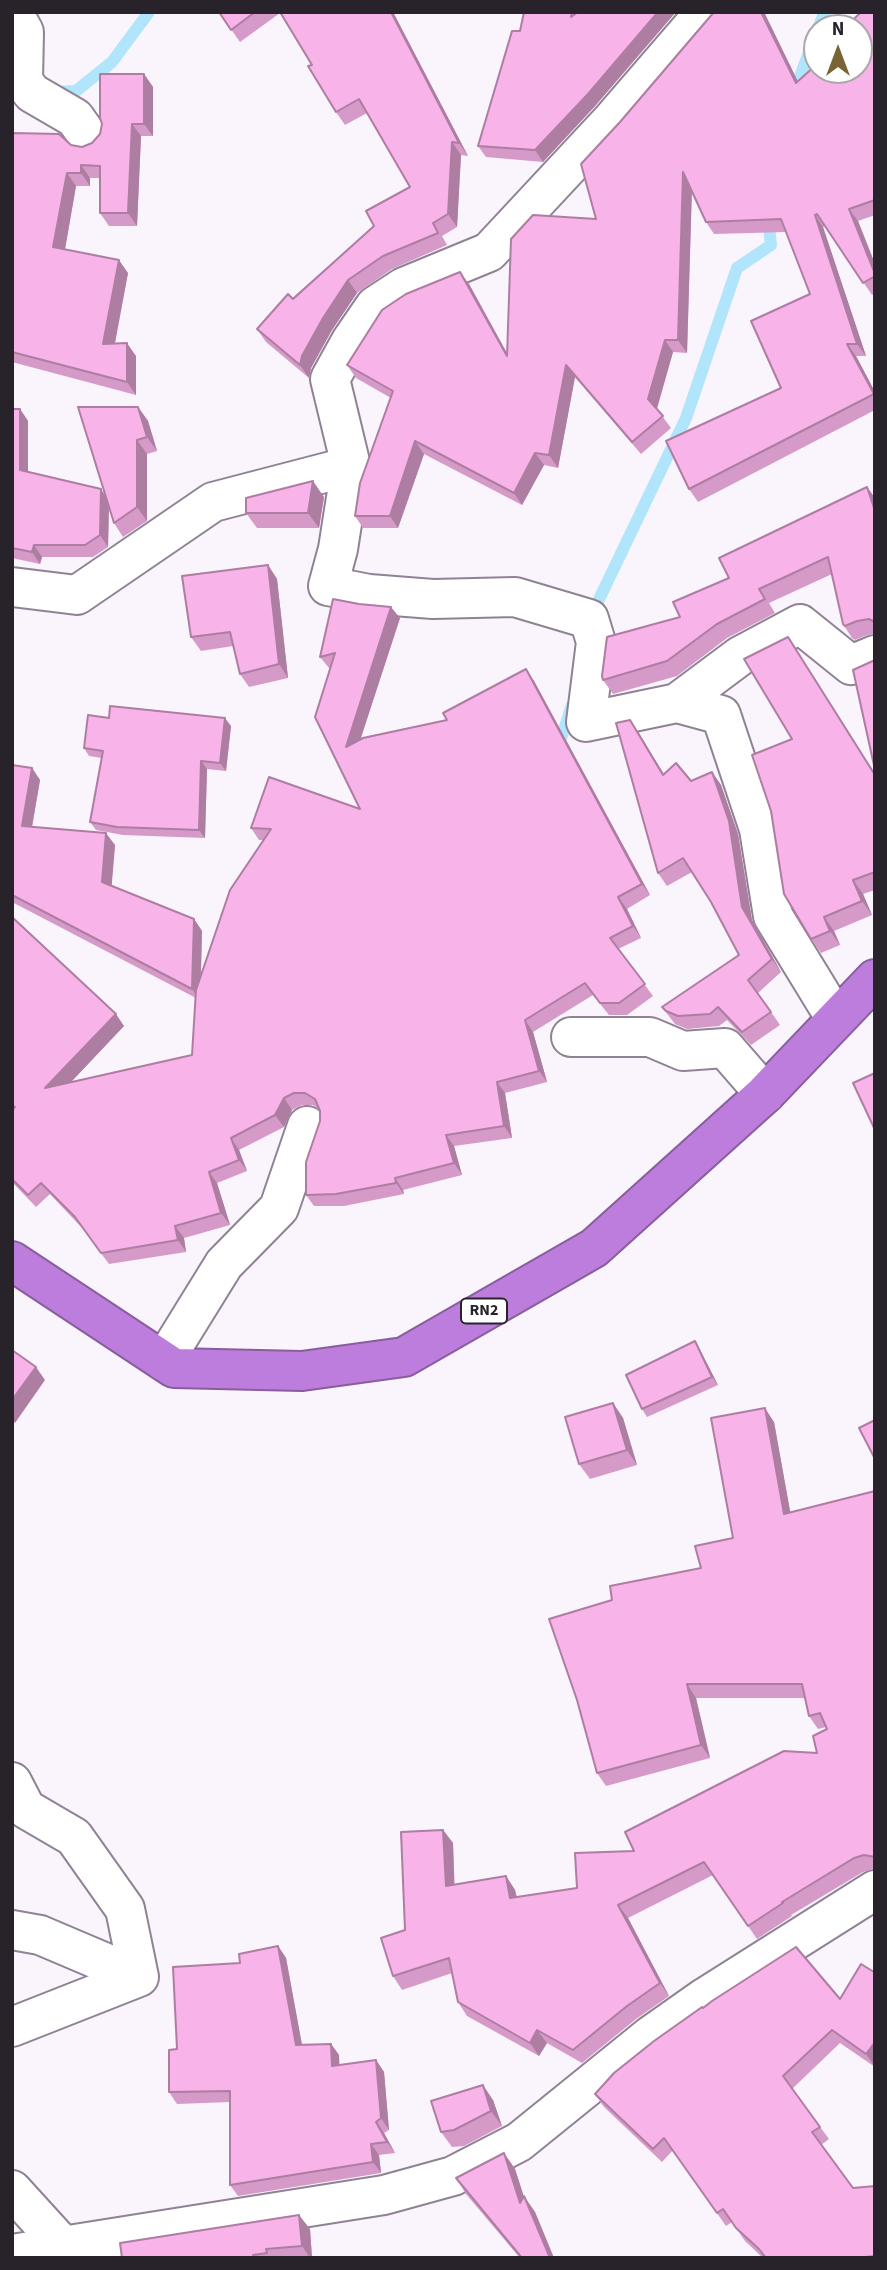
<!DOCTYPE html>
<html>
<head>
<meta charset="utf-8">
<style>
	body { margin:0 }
	#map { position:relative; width:887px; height:2270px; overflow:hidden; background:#faf4fd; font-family:"Source Sans 3",sans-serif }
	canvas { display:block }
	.frame { position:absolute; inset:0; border:14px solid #28232b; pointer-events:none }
	.north { position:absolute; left:803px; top:14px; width:70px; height:70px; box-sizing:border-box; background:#fff; border:2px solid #a9a7aa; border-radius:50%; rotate:0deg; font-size:19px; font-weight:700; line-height:28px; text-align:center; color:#28232b }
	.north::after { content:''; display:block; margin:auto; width:24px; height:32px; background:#796434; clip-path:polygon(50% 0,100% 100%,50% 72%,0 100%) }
</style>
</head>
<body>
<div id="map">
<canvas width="887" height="2270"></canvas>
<div class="frame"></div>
<div class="north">N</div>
</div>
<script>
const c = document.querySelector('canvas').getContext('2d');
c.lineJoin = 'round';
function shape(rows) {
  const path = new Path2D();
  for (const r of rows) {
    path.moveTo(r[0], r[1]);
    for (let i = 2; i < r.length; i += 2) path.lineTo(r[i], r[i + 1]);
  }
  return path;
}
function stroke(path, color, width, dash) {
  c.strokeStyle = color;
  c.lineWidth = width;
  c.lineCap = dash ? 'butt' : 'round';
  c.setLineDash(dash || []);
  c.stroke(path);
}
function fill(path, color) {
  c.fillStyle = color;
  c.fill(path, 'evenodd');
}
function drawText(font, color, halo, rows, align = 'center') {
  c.font = font + ' "Source Sans 3",sans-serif';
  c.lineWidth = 5;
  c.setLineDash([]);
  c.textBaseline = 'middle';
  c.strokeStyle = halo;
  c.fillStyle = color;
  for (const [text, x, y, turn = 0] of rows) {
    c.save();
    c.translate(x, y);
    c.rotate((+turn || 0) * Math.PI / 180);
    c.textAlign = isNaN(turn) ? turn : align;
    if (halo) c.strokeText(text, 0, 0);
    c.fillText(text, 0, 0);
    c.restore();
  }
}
stroke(shape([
	[818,28,825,12],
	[51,92,76,91,112,62,149,12],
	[793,96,817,30],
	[591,616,686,418,737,268,771,245,768,217],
	[558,748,572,705]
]), '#b0e5fb', 12);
const minor = shape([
	[13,12,24,32,23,81,32,93,75,118,89,138],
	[705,12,612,120,489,252,404,287,375,306,351,341,330,379,351,466,338,549,328,586,369,594,433,599,515,597,589,619,596,642,586,722,677,703,740,656,800,624,851,665,875,655],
	[12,587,77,595,213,502,351,466],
	[677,703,721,715,759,829,773,916,836,1019],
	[571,1037,650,1037,683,1051,725,1048,765,1094],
	[164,1361,224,1264,279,1208,307,1126],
	[12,1782,26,1809,74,1837,125,1909,139,1977,12,2027],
	[12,1930,40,1935,139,1977],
	[12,2190,63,2246],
	[12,2254,384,2195,453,2176,519,2142,650,2036,704,1998,875,1890]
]);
const highway = shape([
	[12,1261,174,1368,302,1371,404,1357,594,1248,765,1094,875,979]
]);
stroke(minor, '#908295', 42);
stroke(highway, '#885e9e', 42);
stroke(minor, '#fff', 38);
stroke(highway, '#bc7ddc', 38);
fill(shape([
	[219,12,393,12,468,156,461,155,457,227,442,236,447,245,392,269,357,293,332,330,311,368,309,378,266,342,257,329,374,226,410,187,367,113,345,125,336,112,312,65,280,13,240,42],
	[714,12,764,12,798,82,875,12,875,215,858,221,875,264,875,293,872,295,825,226,823,227,866,356,856,356,875,392,875,410,698,502,689,489,781,388,810,294,786,232,714,234,706,222,692,190,687,353,673,352,657,409,671,428,641,454,575,377,558,468,544,465,522,505,424,454,398,528,363,528,355,516,391,398,356,378,347,365,469,284,507,353,596,219,620,122],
	[520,31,596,105,543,162,486,157,478,146],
	[144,74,153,87,153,136,141,136,137,226,109,226,100,213,100,178,90,178,90,186,76,186,65,250,128,273,115,344,136,356,136,395,12,362,12,133,82,147,92,143,100,134],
	[138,407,148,421,157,451,147,454,147,521,123,537,114,523,109,508,108,547,93,557,42,557,40,564,12,558,12,409,20,409,28,421,28,472,105,495],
	[867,487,875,498,875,634,867,635,855,640,852,638,843,624,832,574,769,603,775,613,727,638,677,676,613,694,603,680,680,617,729,578],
	[324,497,319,528,257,528,246,513],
	[268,565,277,579,288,678,249,687,240,674,233,646,201,651,191,637],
	[400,618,360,740,447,720,526,669,534,681,650,895,627,909,641,938,618,949,653,996,627,1015,609,1015,593,995,533,1032,547,1082,505,1093,512,1138,454,1146,462,1175,403,1190,404,1194,344,1206,314,1206,306,1195,320,1121,320,1111,313,1105,302,1105,292,1110,284,1127,239,1150,247,1171,217,1183,230,1225,184,1238,186,1252,109,1264,83,1229,50,1194,36,1207,12,1182,12,917,124,1026,70,1083,192,1055,196,998,12,902,12,765,32,768,40,780,32,827,115,845,111,886,194,919,202,931,201,976,263,840,259,840,251,828,360,809,330,668,329,668,320,657],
	[788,637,875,774,875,890,863,894,872,915,834,931,840,945,821,953,811,939,792,739],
	[109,718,231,726,226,771,207,769,205,838,123,835,96,830,90,822,102,758,89,756,84,748],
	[630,720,664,774,691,781,712,772,721,785,738,834,752,920,781,972,758,993,780,1025,751,1045,727,1020,719,1026,687,1029,675,1024,662,1007,739,955,711,902,692,872,667,886,658,873],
	[695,1341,700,1350,718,1385,647,1417,642,1409],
	[613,1403,623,1418,637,1465,590,1479,579,1464],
	[774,1422,790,1512,875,1491,875,1869,863,1872,791,1915,792,1916,757,1939,713,1875,628,1918,669,1996,636,2019,582,2063,547,2043,539,2056,467,2016,458,2002,452,1973,402,1990,393,1976,405,1930,443,1830,453,1843,454,1885,506,1876,515,1890,517,1897,577,1888,634,1851,817,1753,827,1729,826,1727,818,1729,809,1716,805,1698,696,1698,710,1758,606,1786,597,1773,612,1600,701,1568,733,1538],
	[278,1946,286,1958,302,2045,331,2044,339,2055,339,2065,376,2060,384,2072,389,2130,384,2133,395,2153,379,2155,381,2173,238,2196,230,2185,230,2102,177,2104,169,2092,177,2049,240,1963],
	[875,1970,875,2067,840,2043,792,2089,829,2139,821,2145,853,2188,875,2186,875,2258,763,2258,745,2241,732,2222,726,2226,673,2150,662,2162,604,2107,595,2094,703,2008,840,1999],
	[493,2100,502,2126,464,2146,452,2147,441,2132],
	[504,2153,515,2169,524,2197,535,2212,554,2258,520,2258,466,2194,456,2178],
	[310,2229,312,2258,122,2258]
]), '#d59ac8');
fill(shape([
	[391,12,393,12,468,156,459,143],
	[658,12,676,12,596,105,543,162,535,150],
	[761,12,764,12,805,96,796,83],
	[144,74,153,87,153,136,144,124],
	[132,124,141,136,137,226,128,213],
	[452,142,461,155,457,227,448,214],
	[81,165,90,178,90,186,81,173],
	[683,172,692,184,687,353,678,340],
	[67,173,76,186,63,260,53,247],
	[849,209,858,221,875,264,875,274],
	[815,215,823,227,866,356,857,344],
	[119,260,128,273,112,357,103,344],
	[460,272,469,284,515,368,507,356],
	[348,280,357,293,332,330,311,368,309,378,300,365,302,356,323,318],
	[665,340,673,352,656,411,648,399],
	[127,343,136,356,136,395,127,382],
	[847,344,856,356,875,392,875,395],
	[566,365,575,377,558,468,549,455],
	[138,407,148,421,157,451,147,437],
	[20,409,28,421,28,482,20,470],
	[137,440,147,454,147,521,137,507],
	[415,441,424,454,398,528,390,516],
	[535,453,544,465,522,505,514,493],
	[313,481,324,497,319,528,308,513],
	[867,487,875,498,875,511],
	[101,489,109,501,108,547,100,535],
	[34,545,42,557,40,564,32,552],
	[268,565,277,579,288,678,279,664],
	[391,607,400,618,354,759,346,747],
	[788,637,875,774,875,775],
	[526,669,534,681,650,895,642,884],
	[225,718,231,726,226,771,220,763],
	[630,720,639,733,672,788,663,775],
	[201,761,207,769,205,838,199,830],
	[32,768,40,780,30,838,22,826],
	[712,772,721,785,738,834,752,920,781,972,772,959,742,907],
	[106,833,115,845,111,894,102,882],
	[853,880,863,894,872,915,862,901],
	[618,897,627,909,641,938,633,926],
	[824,917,834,931,840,945,830,931],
	[194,919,202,931,200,1001,192,989],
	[116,1014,124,1026,54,1100,45,1088],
	[525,1020,533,1032,547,1082,539,1071],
	[497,1082,505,1093,512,1138,504,1126],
	[284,1098,292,1110,284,1127,275,1115],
	[446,1135,454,1146,462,1175,454,1163],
	[231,1138,239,1150,247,1171,239,1160],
	[209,1172,217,1183,230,1225,221,1213],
	[395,1178,403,1190,404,1194,396,1183],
	[175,1226,184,1238,186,1252,178,1240],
	[695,1341,700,1350,718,1385,712,1377],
	[36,1367,45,1380,15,1423,12,1419,12,1400],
	[613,1403,623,1418,637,1465,627,1450],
	[765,1408,774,1422,793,1527,784,1514],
	[687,1684,696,1698,710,1758,701,1745],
	[443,1830,453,1843,455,1899,446,1886],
	[506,1876,515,1890,519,1911,510,1898],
	[618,1905,628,1918,669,1996,660,1983],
	[278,1946,286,1958,304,2056,296,2045],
	[537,2030,547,2043,539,2056,530,2043],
	[875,2042,875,2067,866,2054],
	[331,2044,339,2055,340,2077,332,2066],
	[376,2060,384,2072,389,2130,381,2118],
	[483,2085,493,2100,502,2126,491,2111],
	[376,2122,384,2133,395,2153,387,2142],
	[371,2144,379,2155,381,2173,373,2162],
	[504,2153,515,2169,531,2219,520,2203],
	[524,2196,535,2212,554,2258,550,2258],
	[299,2215,310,2229,312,2258,310,2258,302,2246]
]), '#ae7da2');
const building = shape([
	[219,12,255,12,231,30,219,12],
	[280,12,391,12,459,143,452,142,448,214,433,223,438,233,383,256,348,280,323,318,302,356,300,365,257,329,288,294,293,299,374,226,366,211,410,187,359,99,336,112,308,66,312,65,280,12],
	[524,12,572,12,571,17,578,12,658,12,588,94,535,150,478,146,512,31,520,31,524,12],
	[714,12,761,12,796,83,817,64,817,70,859,70,859,28,849,28,847,26,861,12,875,12,875,200,849,209,875,274,875,276,863,283,817,214,815,215,857,344,847,344,874,394,689,489,666,441,781,388,751,321,810,294,781,219,706,222,683,172,678,340,665,340,648,399,663,416,632,442,566,365,549,455,535,453,514,493,415,441,390,516,355,516,360,483,393,391,347,365,382,310,406,294,460,272,507,356,511,239,533,215,596,219,581,164,620,122,714,12],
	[100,74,144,74,144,124,132,124,128,213,100,213,100,166,81,165,81,173,67,173,53,247,119,260,103,344,127,343,127,382,12,352,12,133,59,134,71,145,82,147,92,143,100,134,102,124,100,118,100,74],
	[78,407,138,407,147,437,137,440,137,507,114,523,78,407],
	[12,409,20,409,20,470,101,489,100,535,85,545,34,545,32,552,12,548,12,409],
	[313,481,308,513,246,513,246,498,313,481],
	[867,487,875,511,875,622,869,619,857,621,845,626,843,624,828,557,759,589,765,599,717,624,667,661,603,680,602,676,607,637,680,617,673,602,729,578,719,558,867,487],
	[268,565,279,664,240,674,230,632,191,637,182,576,268,565],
	[333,599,359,604,391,607,346,747,363,738,447,720,443,713,526,669,642,884,618,897,633,926,610,938,645,984,619,1003,600,1003,585,983,525,1020,539,1071,497,1082,504,1126,446,1135,454,1163,395,1178,396,1183,336,1194,306,1195,306,1162,320,1121,320,1111,315,1099,305,1093,294,1093,284,1098,275,1115,231,1138,239,1160,209,1172,221,1213,175,1226,178,1240,101,1253,75,1217,41,1183,28,1195,12,1179,12,1110,15,1107,12,1105,12,917,116,1014,45,1088,192,1055,196,990,230,890,271,829,251,828,269,777,360,809,315,717,335,653,320,657,333,599],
	[788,637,875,775,875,872,853,880,862,901,824,917,830,931,811,939,784,894,771,811,752,755,792,739,744,659,788,637],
	[875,660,875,770,853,670,875,660],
	[110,706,225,718,220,763,201,761,199,830,117,827,90,822,103,751,84,748,88,715,109,718,110,706],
	[630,720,663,775,676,763,691,781,712,772,729,821,742,907,772,959,748,980,771,1012,742,1032,718,1007,710,1014,678,1016,666,1011,662,1007,739,955,711,902,683,858,658,873,616,723,630,720],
	[12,765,32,768,22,826,106,833,102,882,194,919,192,989,12,895,12,765],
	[875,1073,875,1130,853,1083,875,1073],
	[695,1341,712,1377,642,1409,626,1375,695,1341],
	[12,1350,36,1367,12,1400,12,1350],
	[613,1403,627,1450,579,1464,565,1417,613,1403],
	[765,1408,784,1514,875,1491,875,1857,864,1855,854,1858,782,1902,783,1903,748,1926,704,1862,618,1905,660,1983,627,2006,573,2050,537,2030,530,2043,458,2002,449,1958,393,1976,381,1938,405,1930,401,1832,443,1830,446,1886,506,1876,510,1898,577,1888,575,1853,634,1851,625,1832,784,1751,817,1753,813,1736,827,1729,820,1713,809,1716,802,1684,687,1684,701,1745,597,1773,577,1700,549,1619,612,1600,610,1586,701,1568,695,1546,733,1538,711,1418,765,1408],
	[875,1420,875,1459,859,1428,875,1420],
	[278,1946,296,2045,331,2044,332,2066,376,2060,381,2118,376,2122,387,2142,371,2144,373,2162,230,2185,230,2091,169,2092,169,2050,177,2049,173,1967,240,1963,239,1954,278,1946],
	[796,1947,840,1999,861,1964,874,1972,875,1970,875,2042,866,2054,832,2030,783,2076,820,2127,812,2132,853,2188,875,2186,875,2256,854,2258,766,2258,759,2249,736,2228,723,2209,717,2213,664,2138,653,2149,595,2094,614,2073,654,2041,702,2007,703,2008,712,2001,796,1947],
	[483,2085,491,2111,454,2130,441,2132,431,2101,483,2085],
	[504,2153,520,2203,524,2196,550,2258,522,2258,456,2178,504,2153],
	[299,2215,302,2246,266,2249,267,2253,253,2255,254,2258,122,2258,120,2243,299,2215]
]);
fill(building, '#f8b3e8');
stroke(building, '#ae7da2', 2);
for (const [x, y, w] of [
	[484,1311,46]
]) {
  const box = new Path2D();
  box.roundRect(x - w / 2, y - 12.5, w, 25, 5);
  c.fillStyle = '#fff';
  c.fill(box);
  stroke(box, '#28232b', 2);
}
drawText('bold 16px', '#28232b', null, [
	["RN2",484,1311]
]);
</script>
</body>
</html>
